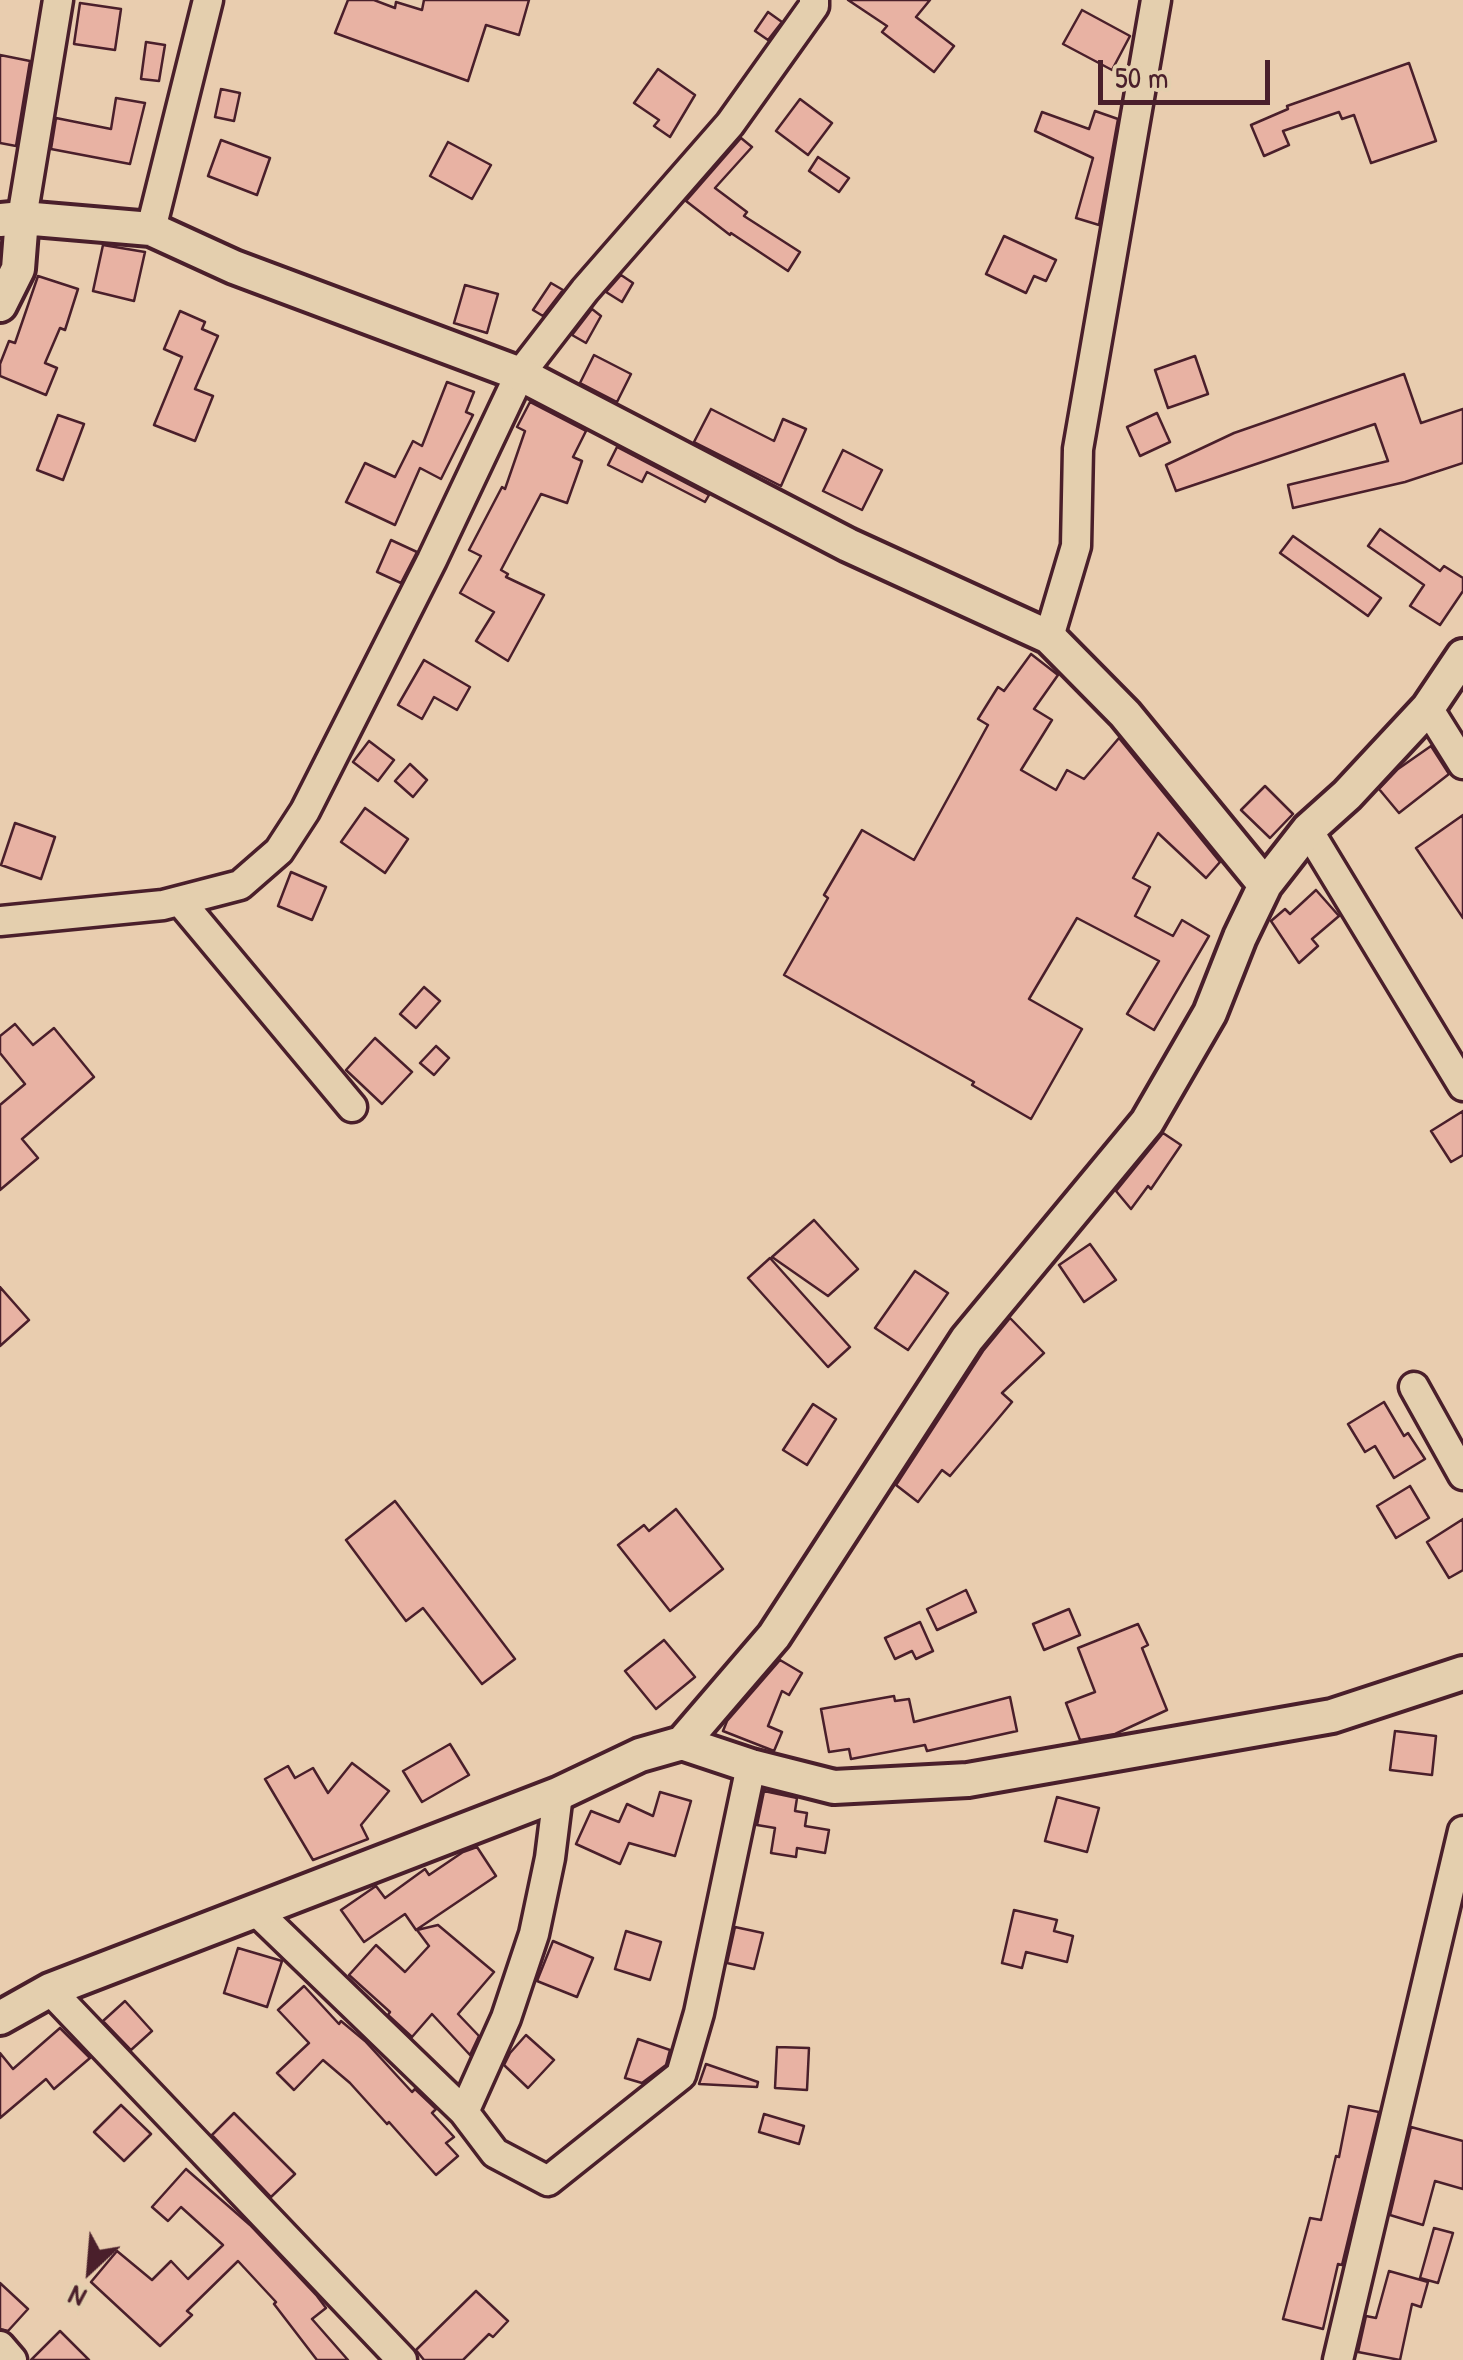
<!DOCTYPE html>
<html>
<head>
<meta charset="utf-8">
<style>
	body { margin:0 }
	#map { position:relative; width:1463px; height:2360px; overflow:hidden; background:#e9cdaf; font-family:"Patrick Hand",sans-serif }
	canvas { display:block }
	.north { position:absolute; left:40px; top:2220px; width:100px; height:100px; -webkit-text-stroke:8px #e4cfae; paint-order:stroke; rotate:206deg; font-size:28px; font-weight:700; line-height:40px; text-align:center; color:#4a1f2b }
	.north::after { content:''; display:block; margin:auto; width:35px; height:45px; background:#4a1f2b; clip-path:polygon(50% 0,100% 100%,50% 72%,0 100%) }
	.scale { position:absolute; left:1098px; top:60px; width:172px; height:45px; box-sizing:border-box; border:5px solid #4a1f2b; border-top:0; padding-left:12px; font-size:30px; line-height:35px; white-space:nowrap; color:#4a1f2b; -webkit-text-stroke:8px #e4cfae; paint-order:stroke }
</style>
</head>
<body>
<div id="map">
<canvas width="1463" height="2360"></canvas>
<div class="north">N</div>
<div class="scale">50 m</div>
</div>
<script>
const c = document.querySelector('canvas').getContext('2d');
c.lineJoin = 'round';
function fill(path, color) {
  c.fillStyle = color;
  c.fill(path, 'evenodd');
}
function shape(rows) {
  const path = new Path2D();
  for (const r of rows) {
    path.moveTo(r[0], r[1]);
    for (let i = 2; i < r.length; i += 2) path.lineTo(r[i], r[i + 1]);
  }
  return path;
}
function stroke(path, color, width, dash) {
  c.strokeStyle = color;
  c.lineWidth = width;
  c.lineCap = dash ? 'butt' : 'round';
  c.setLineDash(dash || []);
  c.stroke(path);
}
const building = shape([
	[348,0,374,0,395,8,396,2,422,10,424,0,529,0,519,35,486,25,468,81,335,33,348,0],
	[848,0,930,0,916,17,954,46,934,72,882,32,887,26,848,0],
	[80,3,121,9,115,50,74,44,80,3],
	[1082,10,1130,36,1112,70,1063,44,1082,10],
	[768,12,782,22,768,40,755,31,768,12],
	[146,42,165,45,159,81,141,79,146,42],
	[0,55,30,61,16,146,0,143,0,55],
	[1409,63,1436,141,1371,163,1354,115,1342,119,1339,112,1283,131,1289,145,1264,156,1251,125,1288,109,1287,106,1409,63],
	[658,69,695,95,670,137,654,126,659,120,634,103,658,69],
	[221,89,240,93,234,121,215,117,221,89],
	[116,98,145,103,130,164,51,149,56,118,111,129,116,98],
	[800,99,832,123,808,155,776,131,800,99],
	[1095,111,1118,119,1099,225,1076,218,1093,158,1035,131,1042,112,1089,129,1095,111],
	[741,138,752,147,715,188,747,212,744,216,800,252,788,271,731,233,730,235,686,201,741,138],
	[221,140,270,158,257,195,208,176,221,140],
	[448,142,491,165,472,199,430,176,448,142],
	[818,157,849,178,839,192,809,171,818,157],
	[1004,236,1056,260,1046,281,1034,276,1026,293,986,274,1004,236],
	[103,245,145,252,134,301,93,291,103,245],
	[621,275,633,283,622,302,606,292,621,275],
	[38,276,78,289,65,330,60,328,45,363,57,368,46,395,0,376,0,364,9,341,15,343,38,276],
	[551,283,563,290,543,316,533,310,551,283],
	[465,285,498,294,487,333,454,323,465,285],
	[592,309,601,316,586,343,572,335,592,309],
	[180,311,205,322,202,329,218,336,195,389,213,396,195,441,154,425,182,357,164,349,180,311],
	[594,355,631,374,617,402,580,383,594,355],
	[1195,356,1208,394,1168,408,1155,370,1195,356],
	[1404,374,1421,423,1463,409,1463,463,1405,482,1293,508,1288,485,1388,461,1375,424,1176,491,1166,465,1234,433,1404,374],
	[447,382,474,392,466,412,473,415,441,479,420,468,395,525,346,502,365,463,395,477,413,441,422,446,447,382],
	[530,402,586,431,573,457,582,461,567,503,541,494,501,570,508,574,506,577,544,595,508,661,476,641,494,612,460,593,481,556,469,550,502,487,505,489,525,431,517,427,530,402],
	[711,409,774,441,783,419,806,429,781,486,694,442,711,409],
	[1157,413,1170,442,1140,456,1127,427,1157,413],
	[58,415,84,424,63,480,37,470,58,415],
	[617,447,709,495,705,502,647,472,642,482,608,465,617,447],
	[843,450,882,470,862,510,823,491,843,450],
	[1380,529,1440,571,1444,566,1463,578,1463,591,1440,625,1410,606,1424,585,1368,546,1380,529],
	[1293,536,1381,598,1368,616,1280,553,1293,536],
	[391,540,417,552,401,583,377,572,391,540],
	[1031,654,1058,675,1034,709,1052,720,1021,770,1056,790,1067,770,1084,779,1119,738,1220,862,1206,878,1158,833,1133,878,1150,887,1135,916,1173,936,1182,920,1209,936,1154,1030,1127,1014,1159,961,1077,918,1029,999,1082,1029,1031,1119,972,1085,974,1082,784,975,828,898,824,895,862,830,914,860,988,725,978,719,998,687,1004,691,1031,654],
	[424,660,470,687,457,710,434,697,422,719,398,705,424,660],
	[369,741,394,760,378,781,353,762,369,741],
	[1431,746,1449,774,1399,813,1379,789,1398,769,1431,746],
	[410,764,427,780,413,797,395,781,410,764],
	[1265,786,1293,814,1270,838,1241,810,1265,786],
	[365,808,408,839,385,873,341,842,365,808],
	[1463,815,1463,918,1416,848,1463,815],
	[15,823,55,837,41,879,1,865,15,823],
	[291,872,326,887,312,920,278,906,291,872],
	[1316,890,1339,916,1312,939,1318,946,1299,963,1271,921,1285,909,1290,914,1316,890],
	[424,987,440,1001,416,1028,400,1014,424,987],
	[15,1024,33,1045,54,1028,94,1077,22,1139,38,1158,0,1190,0,1105,25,1084,0,1053,0,1036,15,1024],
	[375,1038,412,1072,382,1104,346,1070,375,1038],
	[436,1046,449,1058,434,1075,420,1063,436,1046],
	[1463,1111,1463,1155,1451,1162,1431,1131,1463,1111],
	[1163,1133,1181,1145,1151,1189,1148,1186,1131,1209,1116,1191,1163,1133],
	[814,1220,858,1269,828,1296,772,1257,814,1220],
	[1090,1244,1116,1280,1084,1302,1059,1265,1090,1244],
	[770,1258,850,1347,828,1367,748,1278,770,1258],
	[915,1271,948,1293,908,1350,875,1328,915,1271],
	[0,1287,29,1320,0,1346,0,1287],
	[1010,1318,1044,1353,1002,1393,1012,1402,950,1476,942,1470,918,1502,896,1485,983,1351,1010,1318],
	[1384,1402,1404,1436,1408,1433,1425,1459,1394,1478,1375,1446,1365,1452,1348,1424,1384,1402],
	[813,1404,836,1419,807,1465,783,1450,813,1404],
	[1410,1486,1429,1518,1396,1538,1377,1506,1410,1486],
	[395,1501,515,1659,482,1684,423,1608,406,1621,346,1540,395,1501],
	[676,1509,723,1569,670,1611,618,1545,644,1525,649,1531,676,1509],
	[1463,1519,1463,1570,1449,1578,1427,1542,1463,1519],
	[966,1590,976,1612,937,1630,927,1609,966,1590],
	[1069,1609,1080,1635,1044,1650,1033,1624,1069,1609],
	[920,1622,933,1651,916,1659,912,1651,895,1659,885,1638,920,1622],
	[1138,1624,1148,1645,1142,1648,1167,1710,1115,1734,1080,1740,1066,1703,1095,1692,1078,1648,1138,1624],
	[664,1640,695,1677,656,1709,625,1671,664,1640],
	[780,1660,802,1673,789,1695,782,1691,768,1726,782,1732,774,1751,723,1731,727,1721,780,1660],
	[894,1696,895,1701,909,1699,914,1722,1010,1697,1017,1731,927,1751,925,1745,851,1759,849,1749,829,1752,821,1709,894,1696],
	[1395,1731,1436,1736,1432,1775,1390,1770,1395,1731],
	[450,1744,469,1775,422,1802,403,1771,450,1744],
	[352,1763,389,1791,361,1825,368,1839,313,1860,265,1779,288,1766,295,1778,313,1768,328,1793,352,1763],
	[764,1791,797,1798,795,1811,807,1813,805,1826,829,1830,825,1853,797,1848,796,1857,771,1853,775,1828,757,1825,764,1791],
	[660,1792,691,1801,675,1856,629,1843,620,1864,576,1844,591,1811,619,1822,627,1804,653,1816,660,1792],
	[1057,1797,1099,1808,1087,1852,1045,1841,1057,1797],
	[477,1847,496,1876,416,1930,405,1914,364,1942,341,1910,376,1886,385,1898,425,1869,429,1875,463,1852,477,1847],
	[1014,1910,1057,1920,1054,1931,1073,1936,1067,1962,1026,1952,1022,1968,1002,1963,1014,1910],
	[438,1925,494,1972,458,2014,479,2036,470,2055,432,2014,412,2037,388,2015,390,2012,349,1975,376,1945,405,1972,429,1946,417,1930,438,1925],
	[735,1927,763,1933,754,1969,727,1963,735,1927],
	[626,1931,661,1942,650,1980,615,1969,626,1931],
	[553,1941,593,1958,577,1997,537,1981,553,1941],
	[238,1948,282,1961,267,2007,224,1993,238,1948],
	[304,1986,339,2024,341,2021,365,2041,412,2092,415,2089,436,2109,432,2113,454,2137,446,2143,458,2156,436,2175,389,2122,387,2124,350,2083,323,2060,294,2090,277,2073,309,2043,278,2010,304,1986],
	[125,2001,152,2031,131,2050,103,2021,125,2001],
	[60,2028,90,2058,54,2089,46,2079,0,2118,0,2053,13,2069,60,2028],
	[526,2035,554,2060,528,2088,504,2065,510,2053,526,2035],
	[638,2039,670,2050,666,2065,642,2083,625,2078,638,2039],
	[777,2047,809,2048,807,2090,775,2088,777,2047],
	[706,2064,758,2082,757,2087,699,2084,706,2064],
	[121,2105,151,2134,124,2161,94,2132,121,2105],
	[1349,2106,1379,2112,1342,2265,1338,2264,1323,2329,1283,2319,1310,2218,1321,2220,1336,2156,1339,2157,1349,2106],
	[234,2113,295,2174,271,2197,212,2135,234,2113],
	[764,2114,804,2126,799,2144,759,2132,764,2114],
	[1411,2127,1463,2141,1463,2189,1435,2181,1423,2225,1390,2215,1411,2127],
	[186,2169,250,2225,317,2296,326,2308,312,2319,348,2360,317,2360,274,2304,276,2302,238,2261,187,2311,192,2315,160,2346,91,2282,117,2251,152,2280,171,2261,188,2279,223,2245,181,2207,168,2221,152,2207,186,2169],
	[1434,2228,1453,2233,1438,2283,1420,2278,1434,2228],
	[1389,2271,1428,2282,1421,2307,1412,2304,1400,2360,1358,2352,1366,2316,1376,2318,1389,2271],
	[0,2283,28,2309,8,2331,0,2329,0,2283],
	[476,2291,508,2321,493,2337,489,2334,463,2360,424,2360,416,2350,476,2291],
	[60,2331,89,2360,31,2360,60,2331]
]);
fill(building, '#e8b2a3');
stroke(building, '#4a1f2b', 2.5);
const minor = shape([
	[22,218,58,0],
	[151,229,208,0],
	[1049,637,1076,546,1078,449,1156,0],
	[1428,708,1463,764],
	[1308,830,1463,1086],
	[180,901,352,1107],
	[0,921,163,905,240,885,279,851,305,811,432,560,520,374,585,290,730,124,814,6,814,0],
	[1414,1387,1463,1475],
	[255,1910,464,2112,495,2153,548,2181,681,2075,699,2013,751,1766],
	[50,1990,402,2360],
	[464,2112,506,2018,534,1934,550,1858,558,1794],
	[0,2346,12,2360],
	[1338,2360,1463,1831]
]);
const tertiary = shape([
	[0,220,22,218,151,229,234,267,520,374,848,545,1049,637,1125,714,1265,885],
	[0,305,18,269,22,218],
	[682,1743,751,1766,834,1787,968,1780,1332,1716,1463,1673],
	[0,2018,50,1990,558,1794,640,1755,682,1743,774,1636,967,1339,1147,1122,1210,1013,1240,937,1265,885,1308,830,1347,795,1428,708,1463,656]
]);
stroke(minor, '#4a1f2b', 35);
stroke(tertiary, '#4a1f2b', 40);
stroke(minor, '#e4cfae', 28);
stroke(tertiary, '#e4cfae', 32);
</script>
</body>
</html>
